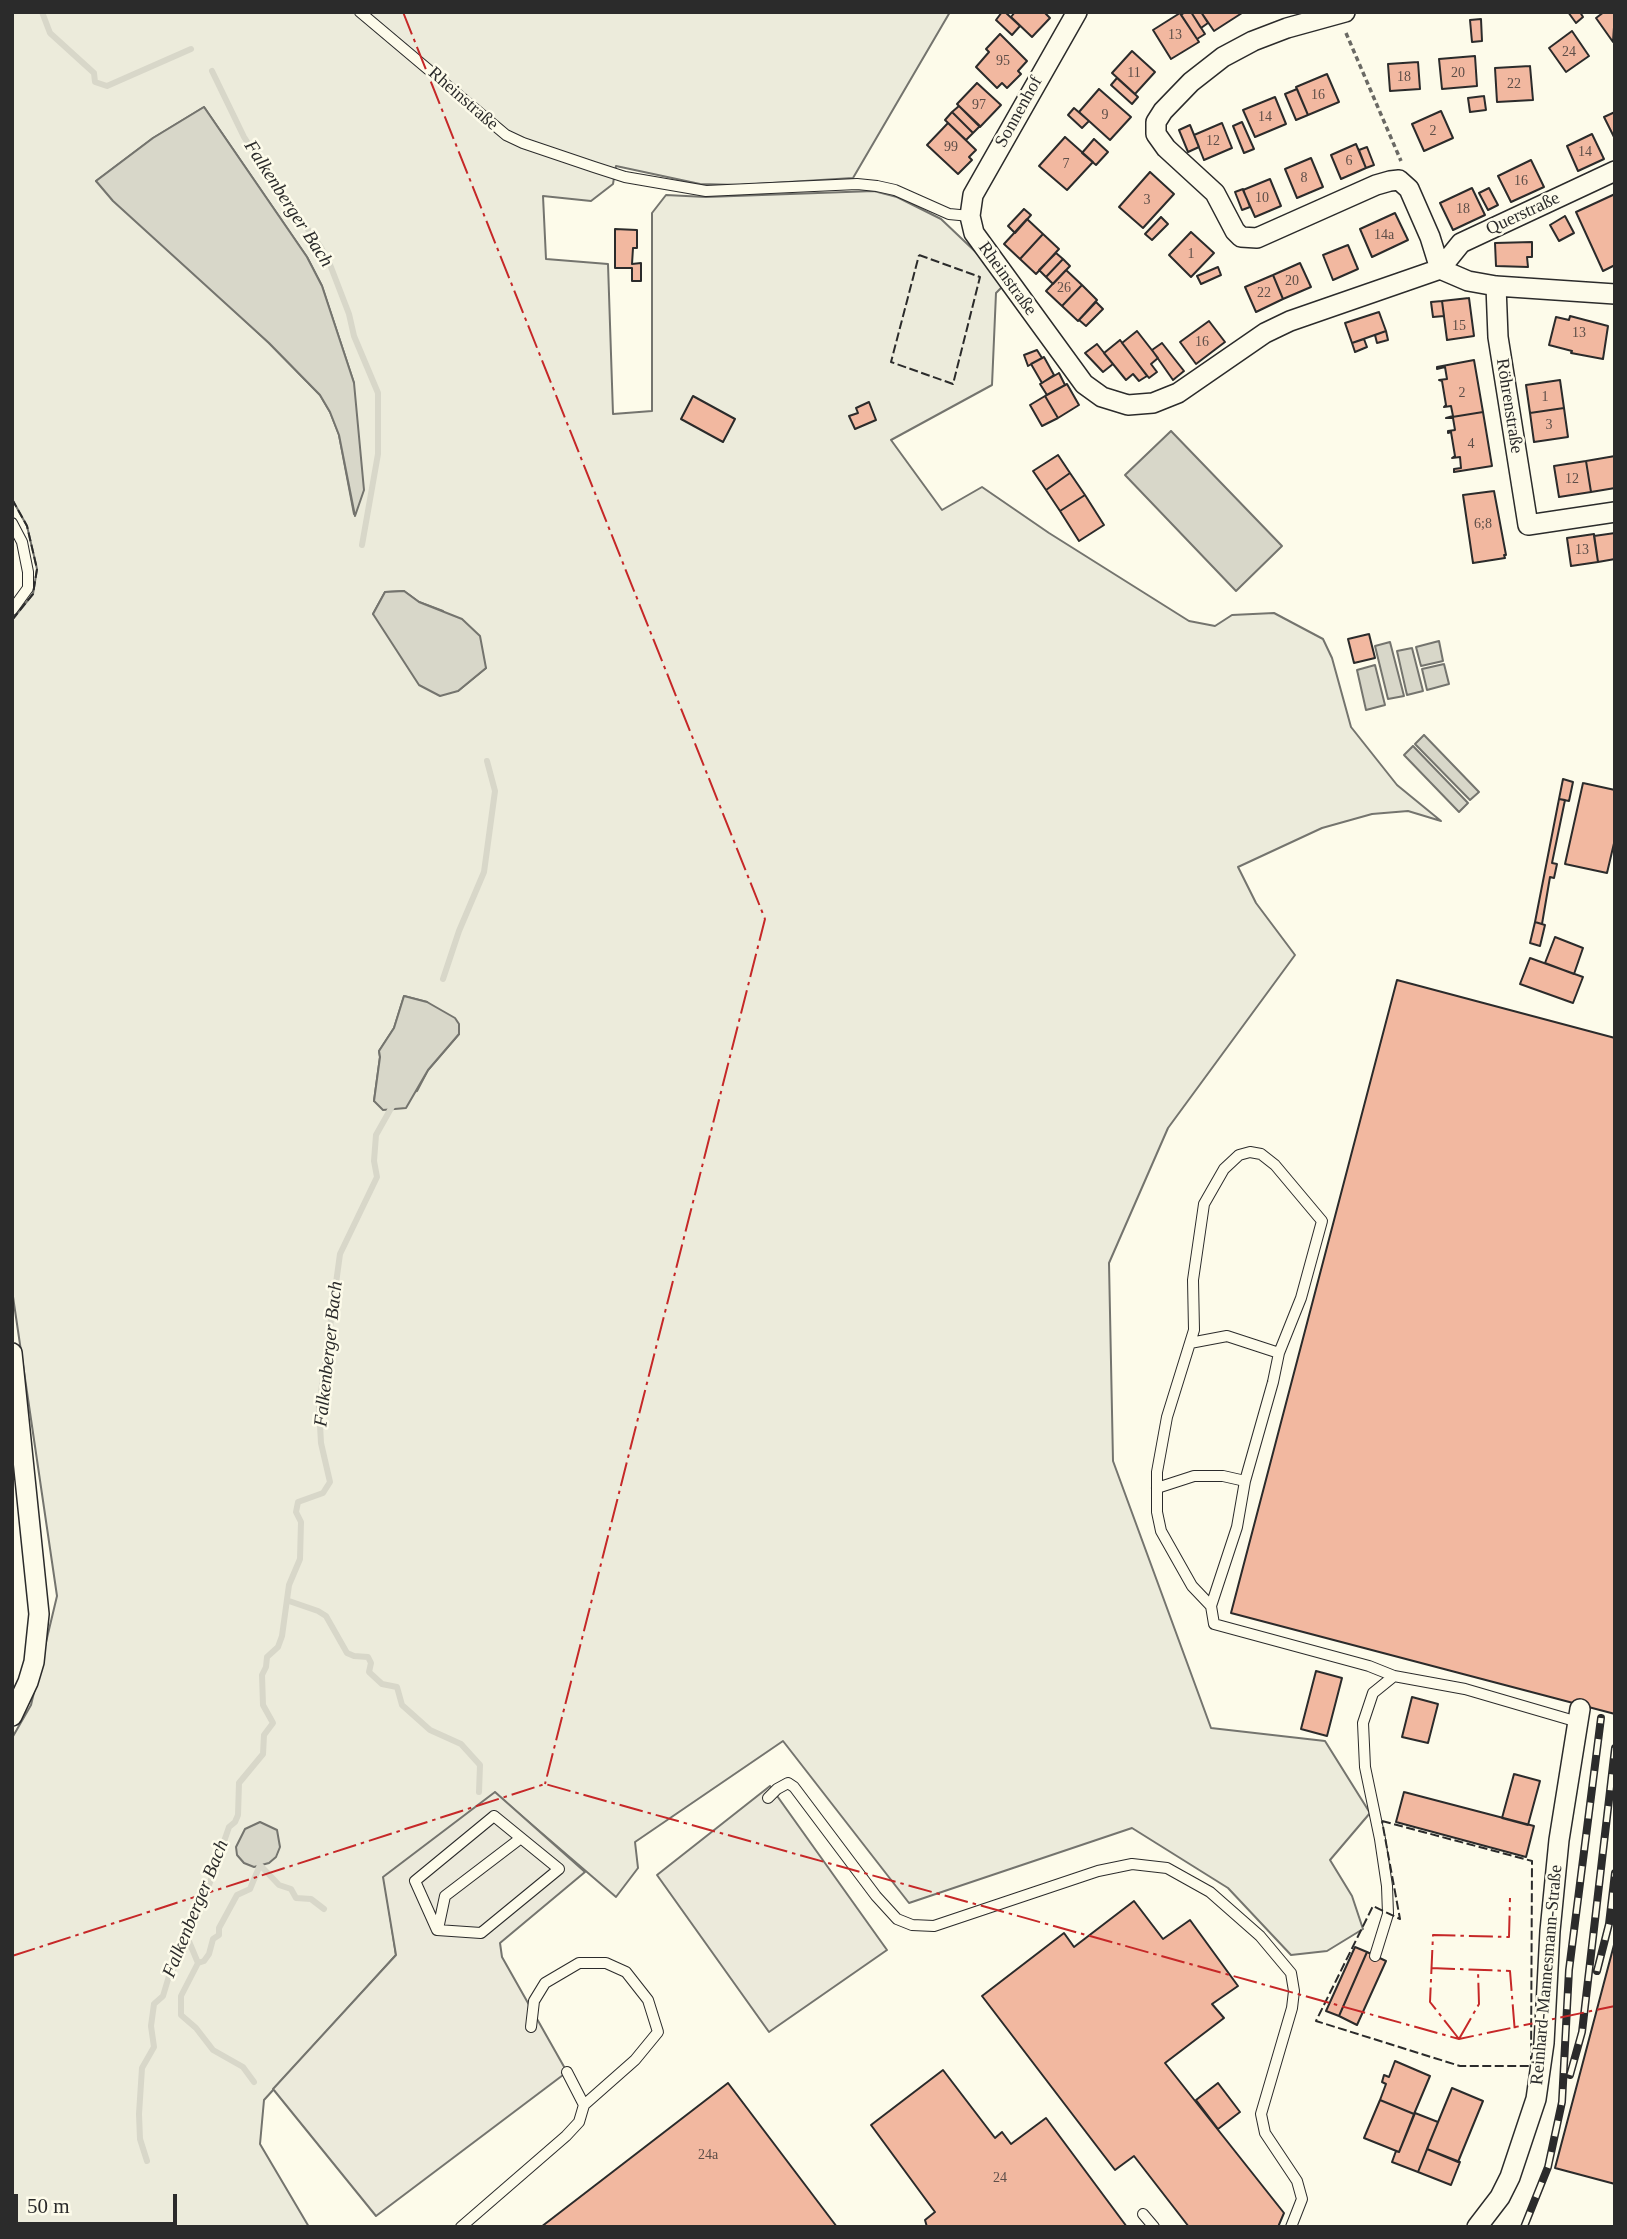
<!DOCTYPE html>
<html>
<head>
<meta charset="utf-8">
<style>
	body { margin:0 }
	#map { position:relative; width:1627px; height:2239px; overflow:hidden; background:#fdfbea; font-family:Georgia,serif }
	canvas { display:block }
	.frame { position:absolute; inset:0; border:14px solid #2b2b2b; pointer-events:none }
	.scale { position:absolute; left:14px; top:2194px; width:163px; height:32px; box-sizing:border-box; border:4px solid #2b2b2b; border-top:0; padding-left:9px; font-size:21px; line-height:24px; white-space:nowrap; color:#2b2b2b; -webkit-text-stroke:5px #fdfbea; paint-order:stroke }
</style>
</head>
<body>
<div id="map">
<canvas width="1627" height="2239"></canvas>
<div class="frame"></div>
<div class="scale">50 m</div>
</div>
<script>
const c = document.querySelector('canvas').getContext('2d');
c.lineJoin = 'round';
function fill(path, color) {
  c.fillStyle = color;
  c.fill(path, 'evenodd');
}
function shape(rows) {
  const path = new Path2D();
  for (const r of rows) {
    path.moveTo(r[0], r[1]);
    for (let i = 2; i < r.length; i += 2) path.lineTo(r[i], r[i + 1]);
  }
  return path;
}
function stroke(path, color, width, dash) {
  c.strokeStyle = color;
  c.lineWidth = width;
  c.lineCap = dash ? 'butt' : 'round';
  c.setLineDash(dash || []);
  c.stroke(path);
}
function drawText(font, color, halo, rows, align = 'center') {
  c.font = font + ' Georgia,serif';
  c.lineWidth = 5;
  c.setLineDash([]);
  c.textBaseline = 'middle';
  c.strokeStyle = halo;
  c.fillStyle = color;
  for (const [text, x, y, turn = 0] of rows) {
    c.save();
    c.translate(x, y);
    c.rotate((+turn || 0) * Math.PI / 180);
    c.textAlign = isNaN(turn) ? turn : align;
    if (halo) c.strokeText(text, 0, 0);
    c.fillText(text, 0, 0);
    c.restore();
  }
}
const green = shape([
	[12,12,950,12,853,178,740,185,700,184,616,166,613,184,591,201,543,196,546,259,608,264,613,414,652,411,652,213,666,195,706,197,874,191,897,197,941,219,981,257,1003,286,996,293,992,385,891,440,942,510,982,487,1049,533,1189,621,1215,626,1232,615,1274,613,1323,639,1332,658,1351,727,1397,785,1441,821,1408,811,1372,814,1322,828,1238,867,1256,903,1295,955,1168,1128,1109,1263,1113,1461,1211,1728,1325,1741,1370,1813,1330,1860,1352,1896,1363,1929,1327,1951,1291,1955,1228,1888,1132,1828,909,1903,783,1741,635,1842,638,1868,616,1897,495,1793,384,1877,396,1955,264,2100,260,2144,309,2227,12,2227,12,1738,31,1705,57,1596,12,1290,12,620,33,594,37,569,27,526,12,499,12,12],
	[204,107,307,257,322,286,354,383,354,514,339,435,330,412,320,395,269,343,96,181,153,138,204,107],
	[404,591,419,602,443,611,486,668,458,691,373,614,385,592,404,591],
	[404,996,427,1002,459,1034,428,1070,417,1091,374,1101,380,1057,379,1051,394,1028,404,996]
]);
fill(green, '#ecebdb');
stroke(green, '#74746e', 2);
const parking = shape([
	[770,1786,887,1950,769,2032,657,1875,770,1786],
	[495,1792,585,1872,500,1943,502,1957,567,2072,376,2216,273,2089,396,1955,383,1877,495,1792]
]);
fill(parking, '#eceadb');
stroke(parking, '#74746e', 2);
const water = shape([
	[204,107,307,257,322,286,354,383,364,490,355,516,339,435,330,412,320,395,269,343,113,201,96,181,153,138,204,107],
	[1171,431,1282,546,1236,591,1125,475,1171,431],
	[404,591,419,602,462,619,480,636,486,668,458,691,440,696,419,685,373,614,385,592,404,591],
	[1439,641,1443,661,1421,666,1416,647,1439,641],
	[1390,642,1404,696,1388,699,1375,646,1390,642],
	[1412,648,1423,691,1407,695,1397,651,1412,648],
	[1444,664,1449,684,1427,690,1422,669,1444,664],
	[1375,665,1385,705,1366,710,1357,670,1375,665],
	[1424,735,1479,792,1470,800,1415,744,1424,735],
	[1413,746,1468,803,1459,812,1404,755,1413,746],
	[404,996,427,1002,455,1018,459,1024,459,1034,428,1070,406,1108,383,1110,374,1101,380,1057,379,1051,394,1028,404,996],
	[260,1822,277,1830,280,1847,276,1857,269,1863,254,1867,244,1863,237,1855,236,1847,245,1829,260,1822]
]);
fill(water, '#d8d7c9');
stroke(water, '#74746e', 2);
stroke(shape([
	[42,12,50,33,94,73,95,82,107,86,191,49],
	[212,71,244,137,267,173,320,246,329,262,349,314,354,336,378,393,378,454,362,545],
	[443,979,459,931,484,872,495,791,487,761],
	[289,1601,318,1611,326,1616,347,1653,354,1656,368,1657,371,1663,369,1672,382,1684,397,1687,402,1705,430,1730,461,1744,480,1765,479,1792],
	[188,1939,198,1963,181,1996,181,2015,196,2028,213,2050,243,2067,254,2082],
	[198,1963,204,1961,209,1954,213,1939,219,1935,219,1928,237,1895,250,1889,260,1865,279,1885,291,1889,296,1898,311,1899,324,1909],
	[147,2161,140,2139,139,2114,142,2068,154,2047,151,2026,154,2004,163,1996,169,1976,181,1957,188,1939,187,1928,195,1919,197,1908,202,1895,208,1888,229,1827,235,1822,238,1815,239,1783,263,1754,264,1735,273,1723,263,1705,262,1675,266,1667,267,1657,278,1647,282,1636,289,1585,300,1559,301,1522,296,1512,298,1502,323,1493,330,1482,321,1443,319,1407,340,1254,377,1177,374,1161,376,1135,394,1103]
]), '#d8d7c9', 6);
const building = shape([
	[1002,12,1005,12,1020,26,1012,35,996,20,1002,12],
	[1015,12,1044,12,1050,18,1032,37,1011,17,1015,12],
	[1185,12,1191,12,1205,34,1197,39,1181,15,1185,12],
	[1191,12,1201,12,1208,23,1201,28,1191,12],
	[1201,12,1242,12,1242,13,1214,31,1201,12],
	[1568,12,1580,12,1583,17,1576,23,1568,12],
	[1604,12,1615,12,1613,42,1596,18,1604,12],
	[1180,13,1199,42,1171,59,1153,30,1180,13],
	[1481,19,1482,41,1472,42,1470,20,1481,19],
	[1572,31,1589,56,1566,72,1549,48,1572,31],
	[1000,34,1027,61,1018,71,1021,74,1007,88,1002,83,997,88,976,67,989,52,986,49,1000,34],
	[1132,51,1155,72,1135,94,1112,73,1132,51],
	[1475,56,1477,86,1442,89,1439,59,1475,56],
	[1418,62,1420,89,1390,91,1388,64,1418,62],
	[1530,66,1533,100,1497,102,1495,68,1530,66],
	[1327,74,1339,102,1308,115,1296,87,1327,74],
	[1117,78,1138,97,1132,104,1111,85,1117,78],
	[977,83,1001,105,980,127,957,104,977,83],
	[1099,89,1131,117,1110,140,1079,112,1099,89],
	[1297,89,1308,115,1296,120,1285,94,1297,89],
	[1484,96,1486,110,1470,112,1468,98,1484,96],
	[1275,97,1286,124,1255,137,1243,110,1275,97],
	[959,106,980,126,973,133,952,112,959,106],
	[1074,108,1089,121,1082,128,1068,115,1074,108],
	[1441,111,1453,138,1424,151,1412,124,1441,111],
	[952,112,973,133,966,140,945,120,952,112],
	[1615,112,1615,139,1604,117,1615,112],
	[1242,122,1254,149,1244,153,1233,126,1242,122],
	[948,123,976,150,969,157,972,160,958,174,927,145,948,123],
	[1222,123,1232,148,1204,160,1194,135,1222,123],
	[1190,125,1199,147,1188,152,1179,130,1190,125],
	[1592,134,1604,159,1578,171,1567,146,1592,134],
	[1065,137,1093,162,1067,190,1039,166,1065,137],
	[1094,139,1108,152,1096,165,1082,153,1094,139],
	[1356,144,1366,168,1341,179,1331,155,1356,144],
	[1367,147,1374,165,1366,168,1359,150,1367,147],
	[1311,158,1323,187,1297,198,1285,169,1311,158],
	[1531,160,1544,187,1511,202,1498,176,1531,160],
	[1150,172,1174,194,1143,228,1119,207,1150,172],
	[1270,179,1281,206,1255,217,1243,190,1270,179],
	[1472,188,1485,215,1453,230,1440,203,1472,188],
	[1489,188,1498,205,1488,210,1479,193,1489,188],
	[1243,189,1250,207,1242,210,1235,192,1243,189],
	[1615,194,1615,265,1603,271,1576,212,1615,194],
	[1024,209,1031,215,1015,233,1008,226,1024,209],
	[1395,213,1408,240,1372,257,1360,229,1395,213],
	[1565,216,1574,233,1559,241,1550,225,1565,216],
	[1161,217,1168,224,1152,240,1145,234,1161,217],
	[1027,219,1043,234,1020,259,1004,244,1027,219],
	[615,229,637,230,637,248,633,248,632,264,641,263,641,281,632,281,632,268,615,268,615,229],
	[1191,232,1214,253,1191,277,1169,255,1191,232],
	[1043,234,1059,249,1036,274,1020,259,1043,234],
	[1532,242,1532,257,1527,257,1528,267,1496,266,1495,243,1532,242],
	[1348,245,1358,269,1333,280,1323,255,1348,245],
	[1056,253,1063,259,1046,277,1039,270,1056,253],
	[1063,259,1070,266,1053,284,1046,277,1063,259],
	[1300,263,1311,287,1283,299,1273,275,1300,263],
	[1218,267,1221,275,1201,284,1197,276,1218,267],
	[1066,270,1082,285,1062,306,1046,291,1066,270],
	[1273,275,1283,299,1256,312,1245,287,1273,275],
	[1082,285,1097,300,1078,321,1062,306,1082,285],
	[1469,298,1474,336,1447,340,1442,301,1469,298],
	[1442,301,1444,316,1433,317,1431,302,1442,301],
	[1096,302,1103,309,1086,326,1079,320,1096,302],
	[1379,312,1386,331,1352,343,1345,323,1379,312],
	[1570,316,1608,326,1603,359,1571,353,1572,351,1549,345,1556,317,1569,320,1570,316],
	[1209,321,1225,342,1196,364,1180,342,1209,321],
	[1137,331,1158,358,1151,364,1157,372,1149,378,1122,343,1137,331],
	[1386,331,1388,340,1377,343,1375,335,1386,331],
	[1364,339,1367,347,1355,352,1352,343,1364,339],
	[1120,340,1147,376,1139,381,1133,374,1126,380,1104,353,1120,340],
	[1162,343,1184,371,1173,380,1152,350,1162,343],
	[1097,344,1113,364,1103,372,1085,353,1097,344],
	[1037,350,1042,358,1028,366,1024,355,1037,350],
	[1044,357,1054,375,1042,383,1031,364,1044,357],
	[1474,360,1483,412,1446,418,1453,416,1451,406,1444,407,1446,405,1442,381,1439,380,1447,379,1445,367,1437,369,1437,367,1474,360],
	[1059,373,1065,385,1047,395,1040,384,1059,373],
	[1560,380,1564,408,1530,413,1526,385,1560,380],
	[1067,384,1079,405,1058,418,1045,396,1067,384],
	[693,396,735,419,723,442,681,419,693,396],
	[1045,396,1058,418,1042,426,1030,405,1045,396],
	[869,402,876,420,855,429,849,416,858,413,856,408,869,402],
	[1564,408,1568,437,1534,442,1530,413,1564,408],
	[1483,412,1492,466,1454,472,1454,469,1461,468,1460,457,1452,458,1455,456,1451,432,1448,433,1448,431,1455,430,1453,418,1446,418,1483,412],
	[1058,455,1070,473,1046,490,1033,471,1058,455],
	[1615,456,1615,488,1591,492,1586,461,1615,456],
	[1586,461,1591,492,1559,497,1554,466,1586,461],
	[1070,473,1085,495,1060,511,1046,490,1070,473],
	[1494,491,1506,555,1504,555,1505,558,1473,563,1463,495,1494,491],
	[1085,495,1104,525,1079,541,1060,511,1085,495],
	[1615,533,1615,559,1598,562,1594,536,1615,533],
	[1594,534,1598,562,1571,566,1567,538,1594,534],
	[1369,634,1375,658,1354,663,1348,639,1369,634],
	[1563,779,1573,782,1569,801,1559,799,1563,779],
	[1583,783,1615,790,1615,839,1607,873,1565,864,1583,783],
	[1559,799,1565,800,1552,863,1557,864,1554,878,1550,877,1542,924,1535,922,1559,799],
	[1535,922,1545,925,1540,946,1530,943,1535,922],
	[1555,937,1583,948,1574,974,1545,963,1555,937],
	[1530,958,1583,977,1573,1003,1520,984,1530,958],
	[1397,980,1615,1038,1615,1714,1231,1613,1397,980],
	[1316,1671,1342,1678,1327,1736,1301,1729,1316,1671],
	[1412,1697,1438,1704,1428,1743,1402,1737,1412,1697],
	[1514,1774,1540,1781,1528,1825,1502,1818,1514,1774],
	[1404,1792,1534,1826,1526,1857,1396,1822,1404,1792],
	[1134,1901,1163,1939,1190,1920,1238,1986,1212,2004,1224,2018,1165,2063,1284,2213,1278,2227,1189,2227,1134,2156,1115,2170,982,1996,1064,1933,1074,1947,1134,1901],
	[1615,1941,1615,2184,1555,2168,1615,1941],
	[1355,1947,1367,1952,1339,2016,1326,2011,1355,1947],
	[1367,1952,1386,1961,1357,2025,1339,2016,1367,1952],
	[1395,2061,1430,2076,1414,2114,1380,2100,1386,2084,1382,2082,1384,2075,1389,2077,1395,2061],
	[943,2070,995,2138,1002,2132,1011,2144,1046,2118,1127,2227,927,2227,925,2220,935,2212,871,2125,943,2070],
	[728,2083,837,2227,541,2227,728,2083],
	[1218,2083,1240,2112,1218,2129,1196,2100,1218,2083],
	[1452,2088,1483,2101,1458,2162,1427,2149,1452,2088],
	[1380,2100,1414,2114,1399,2152,1364,2138,1380,2100],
	[1415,2113,1438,2122,1418,2172,1392,2162,1396,2151,1399,2152,1415,2113],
	[1427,2149,1460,2162,1451,2185,1418,2172,1427,2149]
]);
fill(building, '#f2b8a0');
stroke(building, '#2b2b2b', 2);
const lane = shape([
	[360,12,506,135,523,143,594,167,625,177,706,191,857,184,877,186,895,190,949,214,970,216],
	[12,523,22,542,28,572,28,588,12,610],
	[1190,1343,1227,1336,1279,1353],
	[1157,1488,1194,1476,1223,1476,1245,1481],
	[1211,1606,1192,1586,1161,1531,1157,1512,1157,1472,1167,1417,1194,1330,1193,1280,1204,1204,1224,1169,1239,1155,1250,1152,1261,1154,1275,1165,1322,1221,1301,1298,1279,1353,1273,1382,1245,1481,1237,1527,1211,1606,1214,1624,1369,1666,1394,1676],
	[768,1798,777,1789,788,1783,794,1787,876,1896,897,1919,912,1925,934,1926,1098,1871,1132,1864,1167,1868,1210,1892,1260,1936,1291,1973,1294,1991,1292,2008,1261,2114,1265,2133,1297,2181,1302,2199,1291,2227],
	[494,1816,559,1869,481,1933,437,1930,415,1881,494,1816],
	[438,1929,445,1896,521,1838],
	[1375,1956,1388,1914,1387,1886,1380,1839,1365,1767,1363,1723,1373,1693,1394,1676,1465,1689,1578,1722],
	[531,2027,534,2001,545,1983,579,1963,606,1963,626,1972,648,2000,658,2032,635,2060,584,2105],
	[1143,2214,1154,2227],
	[461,2227,566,2136,579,2122,584,2105,567,2072]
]);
const street = shape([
	[1077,12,973,195,970,216,974,233,1084,384,1102,397,1128,405,1153,403,1178,393,1265,333,1290,321,1440,269,1468,281,1496,286,1615,294],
	[1345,12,1287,28,1253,41,1223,57,1191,82,1163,111,1156,122,1156,134,1166,148,1215,193,1235,231,1241,237,1257,238,1376,185,1390,181,1399,180,1409,189,1430,237,1440,269],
	[1440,269,1461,243,1615,171],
	[1496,286,1498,337,1528,525,1615,512],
	[12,1353,39,1614,34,1662,28,1682,12,1716],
	[1477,2227,1500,2197,1510,2177,1536,2099,1544,2043,1550,1931,1559,1840,1580,1709]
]);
stroke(lane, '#2b2b2b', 12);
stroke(street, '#2b2b2b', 22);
stroke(shape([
	[1346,33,1401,161]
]), '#6a6964', 3.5, [5, 3.5]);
stroke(lane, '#fdfbea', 10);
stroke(street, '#fdfbea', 19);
const rail = shape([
	[1597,1971,1609,1924,1615,1873],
	[1570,2075,1582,2032,1615,1748],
	[1524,2227,1548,2167,1562,2102,1569,1970,1601,1718]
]);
stroke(rail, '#2b2b2b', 8);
stroke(rail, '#fdfbea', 5, [16]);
stroke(shape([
	[919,255,980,277,953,384,891,362,919,255],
	[12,499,27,526,37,569,33,594,12,620],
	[1382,1821,1532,1861,1531,2066,1460,2066,1316,2021,1373,1906,1400,1919,1382,1821]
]), '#2b2b2b', 2, [9, 3.5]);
stroke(shape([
	[403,12,765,919,545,1784],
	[12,1956,545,1784,1459,2039,1615,2006],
	[1431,1968,1510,1971,1515,2033],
	[1459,2039,1430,2002,1433,1935,1509,1937,1510,1898],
	[1459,2039,1479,2004,1478,1970]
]), '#c62828', 2, [24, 5, 3.5, 5]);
drawText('14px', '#5d4e48', null, [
	["13",1175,35],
	["24",1569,52],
	["95",1003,61],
	["11",1134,73],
	["20",1458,73],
	["18",1404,77],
	["22",1514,84],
	["16",1318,95],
	["97",979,105],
	["9",1105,115],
	["14",1265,117],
	["2",1433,131],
	["12",1213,141],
	["99",951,147],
	["14",1585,152],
	["6",1349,161],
	["7",1066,164],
	["8",1304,178],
	["16",1521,181],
	["10",1262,198],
	["3",1147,200],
	["18",1463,209],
	["14a",1384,235],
	["1",1191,254],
	["20",1292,281],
	["26",1064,288],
	["22",1264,293],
	["15",1459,326],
	["13",1579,333],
	["16",1202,342],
	["2",1462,393],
	["1",1545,397],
	["3",1549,425],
	["4",1471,444],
	["12",1572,479],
	["6;8",1483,524],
	["13",1582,550],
	["24a",708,2155],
	["24",1000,2178]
]);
drawText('18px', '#2b2b2b', '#fdfbea', [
	["Rheinstraße",463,99,41],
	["Sonnenhof",1019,112,-61],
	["Querstraße",1523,214,-25],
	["Rheinstraße",1007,279,54],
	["Röhrenstraße",1509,406,81],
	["Reinhard-Mannesmann-Straße",1547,1975,-85]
]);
drawText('italic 19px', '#2b2b2b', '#fdfbea', [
	["Falkenberger Bach",288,204,57],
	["Falkenberger Bach",329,1354,-84],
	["Falkenberger Bach",196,1909,-68]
]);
</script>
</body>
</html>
